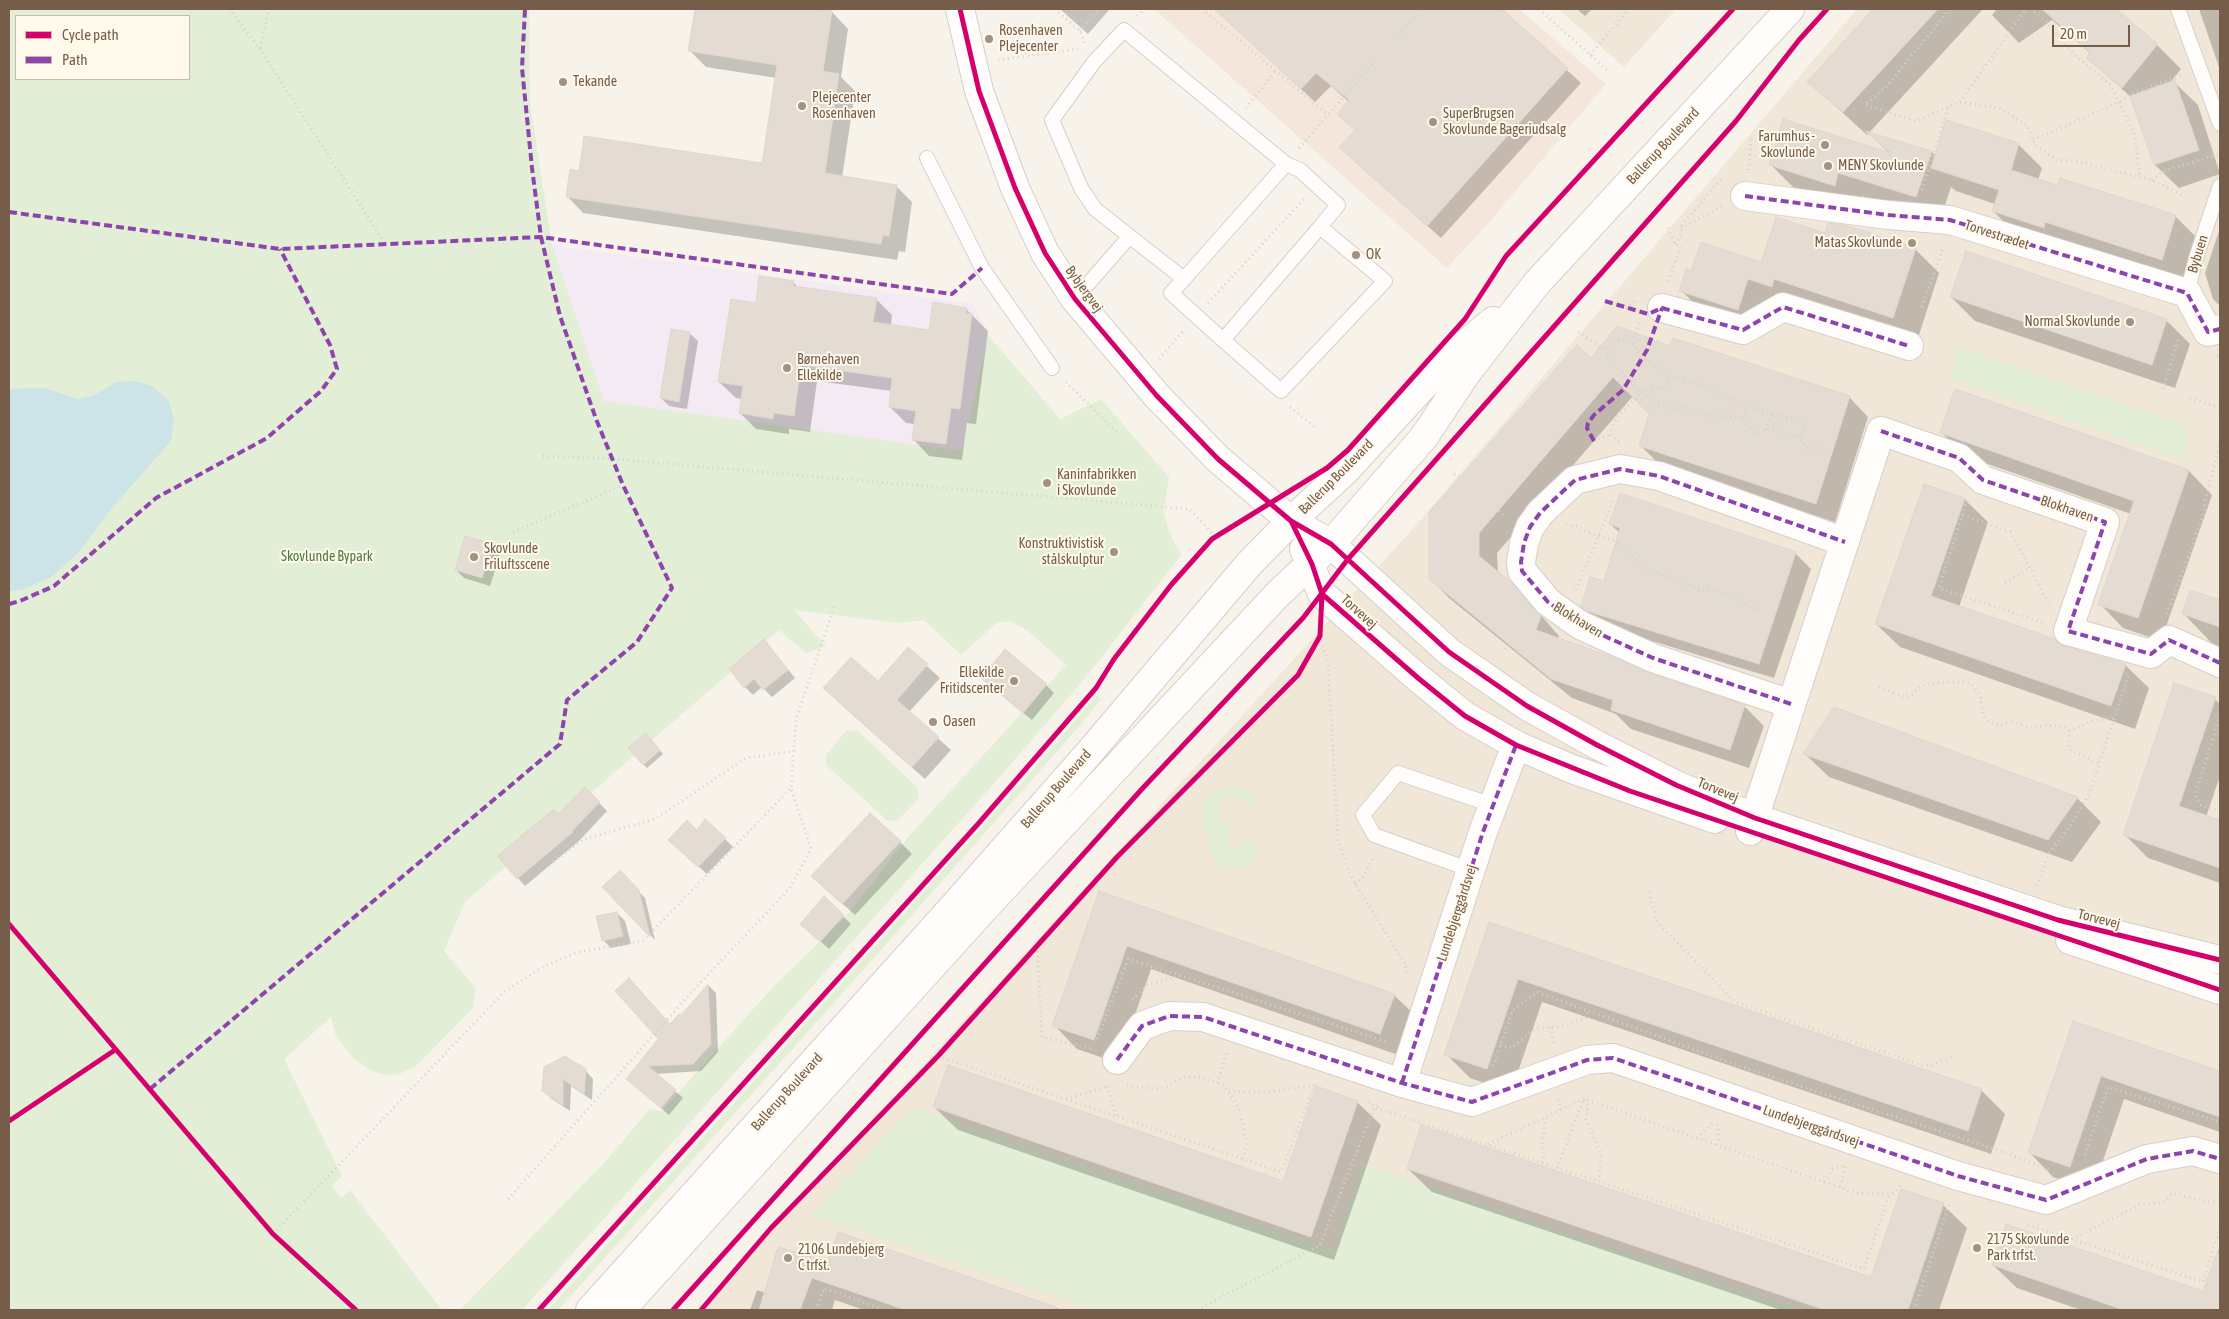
<!DOCTYPE html>
<html>
<head>
<meta charset="utf-8">
<style>
	body { margin:0 }
	#map { position:relative; width:2229px; height:1319px; overflow:hidden; background:#f7f3eb; font-family:"Asap Condensed",sans-serif }
	canvas { display:block }
	.frame { position:absolute; inset:0; border:10px solid #765d4a; pointer-events:none }
	.legend { position:absolute; left:15px; top:15px; width:175px; height:65px; box-sizing:border-box; background:#fff9ec; border:1px solid #c8bbab; margin:0; padding:6px 9px; list-style:none; font-size:15px; color:#765d4a }
	.legend li { display:flex; align-items:center; gap:10px; height:25px }
	.legend b { width:25px; border:1px solid #c8bbab }
	.scale { position:absolute; left:2052px; top:25px; width:78px; height:22px; box-sizing:border-box; border:2px solid #765d4a; border-top:0; padding-left:6px; font-size:15px; line-height:18px; white-space:nowrap; color:#765d4a; -webkit-text-stroke:4px #fff9ec; paint-order:stroke }
</style>
</head>
<body>
<div id="map">
<canvas width="2229" height="1319"></canvas>
<div class="frame"></div>
<ul class="legend">
<li><b style="height:6px;background:#d6006c"></b>Cycle path</li>
<li><b style="height:6px;background:#8e44ad"></b>Path</li>
</ul>
<div class="scale">20 m</div>
</div>
<script>
const c = document.querySelector('canvas').getContext('2d');
c.lineJoin = 'round';
function fill(path, color) {
  c.fillStyle = color;
  c.fill(path, 'evenodd');
}
function shape(rows) {
  const path = new Path2D();
  for (const r of rows) {
    path.moveTo(r[0], r[1]);
    for (let i = 2; i < r.length; i += 2) path.lineTo(r[i], r[i + 1]);
  }
  return path;
}
function stroke(path, color, width, dash) {
  c.strokeStyle = color;
  c.lineWidth = width;
  c.lineCap = dash ? 'butt' : 'round';
  c.setLineDash(dash || []);
  c.stroke(path);
}
function drawText(font, color, halo, rows, align = 'center') {
  c.font = font + ' "Asap Condensed",sans-serif';
  c.lineWidth = 4;
  c.setLineDash([]);
  c.textBaseline = 'middle';
  c.strokeStyle = halo;
  c.fillStyle = color;
  for (const [text, x, y, turn = 0] of rows) {
    c.save();
    c.translate(x, y);
    c.rotate((+turn || 0) * Math.PI / 180);
    c.textAlign = isNaN(turn) ? turn : align;
    if (halo) c.strokeText(text, 0, 0);
    c.fillText(text, 0, 0);
    c.restore();
  }
}
fill(shape([
	[1558,9,1676,9,1624,67],
	[1857,9,2220,9,2220,1310,699,1310,1410,532]
]), '#f0e7d8');
fill(shape([
	[1154,9,1519,9,1606,84,1487,225,1447,268]
]), '#f5e6db');
fill(shape([
	[552,245,973,304,988,335,962,452,604,401]
]), '#f4eaf3');
fill(shape([
	[9,9,529,9,530,104,552,245,604,401,962,451,988,335,1060,419,1101,399,1169,477,1164,512,1169,532,1181,555,1087,676,998,779,522,1310,460,1310,605,1162,650,1109,662,1111,773,987,847,915,909,836,1066,665,1027,630,1010,621,997,623,961,655,924,620,897,623,794,610,826,646,806,653,779,630,465,902,444,951,476,988,473,1008,415,1067,399,1074,387,1075,372,1071,355,1060,336,1037,331,1017,284,1059,342,1176,332,1186,341,1198,350,1190,442,1310,9,1310],
	[16,16,189,16,189,79,16,79],
	[1960,347,2187,426,2184,460,1949,378],
	[1097,695,1101,699,1076,730,857,977,558,1310,548,1310,1017,788],
	[847,730,858,731,918,788,919,798,898,820,888,821,826,765,826,755],
	[1239,786,1259,800,1254,807,1235,795,1222,799,1218,817,1232,833,1226,842,1232,849,1242,848,1245,838,1253,839,1259,854,1246,866,1225,867,1216,862,1211,852,1210,839,1204,828,1203,810,1207,797,1217,788],
	[913,1107,1334,1249,1362,1165,1799,1310,1098,1310,811,1215]
]), '#e2eed5');
fill(shape([
	[134,381,152,386,169,401,174,420,171,441,106,515,80,551,50,578,21,590,9,591,9,389,44,388,78,399,95,395,116,382]
]), '#cce4e8');
fill(shape([
	[696,9,808,9,832,12,848,29,841,77,855,91,842,178,896,186,912,202,905,252,899,251,897,260,583,213,567,196,580,172,764,165,777,78,706,67,690,51],
	[1060,9,1110,9,1088,34],
	[1215,9,1426,9,1430,12,1433,9,1500,9,1581,83,1441,238,1354,161,1356,131,1349,102,1331,86,1315,102],
	[1577,9,1592,9,1585,16],
	[1875,9,1983,9,1867,135,1809,82],
	[1997,9,2114,9,2157,45,2181,69,2169,84,2174,82,2198,105,2220,174,2179,188,2155,165,2133,99,2088,58,2091,54,2078,42,2052,20,2019,43,1992,15],
	[2199,9,2220,9,2220,70],
	[1870,134,1932,152,1936,156,2018,144,2042,168,2038,180,2175,216,2199,240,2185,283,2017,235,1993,211,1995,204,1956,191,1951,187,1940,220,1862,196,1858,208,1794,188,1771,165,1890,154],
	[2220,228,2220,306,2213,299,2205,273],
	[1915,249,1939,273,1917,341,1798,302,1762,333,1704,314,1681,290,1692,273],
	[793,282,799,289,876,299,892,315,891,326,930,331,966,309,988,331,976,424,967,423,962,460,929,456,913,439,915,424,906,423,890,407,892,391,817,381,810,432,789,429,789,434,756,429,740,413,742,399,736,398,719,382,757,304],
	[1951,297,2166,320,2190,344,2175,388,1975,321],
	[689,333,698,341,687,409,669,406,661,398],
	[1671,348,1849,397,1868,417,1835,522,1660,465,1640,445,1651,413,1633,396,1497,553,1498,573,1531,604,1559,636,1558,639,1648,674,1744,706,1764,726,1749,768,1631,729,1616,714,1572,698,1449,598,1430,578,1591,359],
	[1956,390,2189,471,2212,495,2161,641,2123,628,2100,604,2131,514,1965,456,1942,433],
	[1964,499,1988,522,1959,607,2063,647,2125,665,2149,688,2135,729,1900,647,1876,624],
	[1610,524,1795,553,1811,569,1774,678,1606,627,1598,622,1583,606,1604,583,1620,533],
	[492,545,500,554,490,586,464,578,456,570],
	[2191,591,2220,601,2220,652,2184,614],
	[771,649,795,678,772,697,762,687,753,695,745,687],
	[908,649,940,678,909,712,951,750,925,779,837,701,878,683],
	[1046,685,1054,693,1032,720,991,686],
	[2215,699,2220,704,2220,776,2206,817,2220,822,2220,883,2148,858,2124,834],
	[1835,709,2077,798,2101,822,2072,862,1829,777,1805,754],
	[650,739,663,754,647,768,643,764],
	[585,789,607,811,579,841,525,886,518,878,558,816],
	[697,832,725,839,733,847,707,874,678,848],
	[900,842,912,854,855,915,825,888],
	[620,872,645,898,655,940,604,887],
	[1100,893,1394,995,1418,1018,1404,1057,1151,969,1118,1063,1077,1049,1054,1025],
	[824,898,851,924,829,949,809,931],
	[617,913,625,921,631,944,611,948,603,940],
	[1490,924,1981,1090,2005,1114,1991,1154,1542,1002,1511,1092,1470,1078,1446,1054],
	[709,986,716,993,718,1052,701,1071,655,1074,683,1098,669,1115,635,1086,670,1025,682,1015],
	[2074,1023,2220,1072,2220,1132,2124,1099,2093,1190,2053,1177,2030,1153],
	[545,1068,585,1070,593,1079,592,1100,571,1086,570,1111,552,1099,543,1091],
	[1357,1102,1381,1125,1334,1260,958,1130,934,1107,1284,1182],
	[1408,1169,1872,1279,1943,1205,1967,1228,1939,1310,1781,1310,1432,1192],
	[839,1234,1062,1310,864,1310,835,1300,832,1310,750,1310,757,1290,766,1293,828,1264],
	[2220,1246,2220,1310,2081,1310,2017,1288,1993,1265,2204,1293]
]), '#0003');
const building = shape([
	[695,9,816,9,832,11,823,71,839,74,825,173,897,185,889,236,883,235,881,244,566,197,570,169,579,171,584,136,762,163,777,65,688,51,695,9],
	[1214,9,1502,9,1568,68,1427,226,1339,147,1355,130,1337,114,1349,100,1316,73,1301,89,1214,9],
	[1873,9,1938,9,1843,112,1807,82,1873,9],
	[2042,9,2116,9,2158,44,2122,88,2086,58,2090,52,2042,9],
	[2175,80,2199,150,2154,165,2130,96,2175,80],
	[1783,119,1891,153,1865,131,1932,151,1916,197,1838,173,1835,186,1769,165,1783,119],
	[1946,120,2019,143,2011,170,2057,185,2060,178,2176,215,2162,260,2045,222,2044,228,1992,211,1999,190,1931,168,1946,120],
	[1776,217,1825,233,1828,223,1845,225,1916,248,1893,318,1774,279,1772,287,1748,279,1738,310,1679,291,1686,269,1691,271,1701,242,1761,262,1776,217],
	[1966,251,2167,319,2152,365,1950,297,1966,251],
	[759,276,794,281,793,286,877,298,873,322,929,330,933,302,967,308,966,313,972,314,960,409,951,408,946,444,912,440,916,411,889,407,892,378,801,365,794,416,774,413,773,419,739,413,743,386,718,382,731,299,756,303,759,276],
	[1617,326,1670,346,1673,338,1850,396,1816,504,1639,446,1649,414,1613,377,1479,533,1479,556,1512,583,1541,616,1536,630,1615,658,1648,673,1745,705,1730,750,1611,710,1613,700,1551,679,1429,579,1429,512,1577,345,1591,358,1617,326],
	[671,329,690,332,679,402,660,398,671,329],
	[1955,389,2189,470,2138,618,2098,605,2134,501,1940,433,1955,389],
	[1924,484,1965,498,1931,596,2055,639,2064,646,2126,664,2111,706,1875,624,1924,484],
	[1620,493,1796,552,1759,664,1590,612,1581,607,1590,577,1604,581,1620,528,1609,524,1620,493],
	[465,536,493,544,482,578,455,570,465,536],
	[2190,590,2220,600,2220,627,2182,614,2190,590],
	[764,639,788,670,763,690,754,679,744,688,729,669,764,639],
	[908,647,928,664,897,700,939,737,912,767,823,688,851,657,878,681,908,647],
	[1005,649,1047,684,1023,713,981,678,1005,649],
	[2174,683,2216,697,2179,806,2220,820,2220,868,2123,835,2174,683],
	[1834,707,2078,797,2048,840,1803,754,1834,707],
	[646,733,660,750,643,765,628,748,646,733],
	[585,787,600,802,572,831,573,832,517,879,497,856,554,809,558,814,585,787],
	[870,813,901,841,842,904,811,876,870,813],
	[705,819,726,838,698,867,668,840,687,820,697,830,705,819],
	[620,870,639,890,650,937,602,887,620,870],
	[1099,891,1395,994,1380,1034,1127,946,1094,1040,1052,1026,1099,891],
	[824,896,844,915,820,942,800,924,824,896],
	[617,912,623,936,602,941,596,916,617,912],
	[1489,922,1982,1089,1968,1131,1518,979,1487,1069,1444,1055,1489,922],
	[629,978,670,1024,679,1014,682,1014,708,984,711,1044,693,1064,648,1066,676,1090,661,1108,626,1079,658,1039,615,991,629,978],
	[2073,1021,2220,1071,2220,1117,2101,1076,2070,1167,2028,1153,2073,1021],
	[565,1056,586,1069,584,1094,563,1079,563,1105,542,1091,544,1067,565,1056],
	[948,1065,1283,1181,1316,1086,1358,1101,1311,1237,933,1107,948,1065],
	[1421,1125,1871,1277,1901,1189,1944,1203,1908,1310,1825,1310,1407,1169,1421,1125],
	[2006,1224,2203,1291,2217,1252,2220,1253,2220,1310,2124,1310,1992,1265,2006,1224],
	[838,1232,1056,1307,1055,1310,906,1310,812,1278,800,1310,759,1310,778,1247,828,1262,838,1232]
]);
fill(building, '#e4dcd2');
stroke(building, '#e0d7cd', 1);
const lane = shape([
	[2178,9,2220,124],
	[927,158,982,268,1052,368],
	[1286,164,1300,170,1338,205,1320,227],
	[1184,279,1095,209,1081,188,1052,120,1094,62,1124,30,1286,164,1184,279,1171,293,1223,340,1320,227,1385,281,1281,391,1223,340],
	[2187,293,2197,255,2220,186],
	[1075,299,1129,237],
	[1471,870,1374,835,1363,815,1398,773,1492,805]
]);
const street = shape([
	[1745,196,1888,215,1950,220,2187,293,2208,332,2220,329],
	[1662,308,1743,330,1783,307,1909,346],
	[1791,704,1653,658,1580,625,1548,602,1522,571,1521,562,1524,543,1530,527,1540,513,1575,480,1620,469,1659,476,1845,542],
	[1750,831,1881,431,1959,458,1983,480,2105,522,2068,631,2151,654,2169,640,2220,663],
	[1117,1060,1142,1026,1169,1016,1203,1017,1402,1083,1472,1102,1587,1060,1613,1058,1958,1176,2046,1200,2147,1159,2193,1151,2220,1159],
	[1402,1083,1483,832,1516,745]
]);
const secondary = shape([
	[960,9,979,91,1015,188,1045,253,1075,299,1157,396,1218,459,1291,521,1331,544,1449,652,1527,706,1597,745,1676,785,1755,818,2058,920,2220,960],
	[1304,549,1322,594,1418,678,1465,716,1516,745,1572,769,1715,819],
	[2070,940,2220,990],
	[590,1310,952,908,1089,753,1249,564,1291,521,1345,471,1452,355,1493,321],
	[621,1310,981,912,1278,594,1331,544,1424,437,1468,371,1537,283,1790,9]
]);
stroke(lane, '#d6cfc8', 16);
stroke(street, '#d6cfc8', 30);
stroke(secondary, '#d6cfc7', 30);
stroke(shape([
	[229,9,260,49,386,245],
	[1055,9,1080,31,1085,44],
	[1202,9,1328,115],
	[1539,9,1607,70],
	[1950,9,1886,87,1865,105,1916,121,1960,102,1999,108,2027,125,2035,145,2059,161,2071,160,2152,180,2184,196],
	[2030,9,2045,20,2075,55,2110,85,2134,132,2140,177],
	[1137,16,1144,9],
	[1080,31,1100,9],
	[1397,37,1421,9],
	[260,48,269,9],
	[1590,55,1629,9],
	[998,60,1078,49],
	[1960,102,2026,9],
	[1246,108,1275,71],
	[2033,140,2120,102,2131,94,2181,75],
	[1299,148,1378,58],
	[1749,170,1751,135],
	[2152,180,2164,171,2220,154],
	[1922,190,1948,108],
	[1668,228,1675,244,1681,246,1668,283],
	[1681,228,1723,206],
	[1675,244,1680,238,1682,225,1723,177],
	[1208,303,1304,199],
	[1922,307,1944,245],
	[1626,308,1637,299],
	[1639,323,1633,343,1619,340,1611,342,1606,355,1632,384,1654,403,1673,409,1682,406,1701,415,1740,417,1753,431,1760,433,1769,429,1781,432,1799,438,1806,448,1820,448],
	[1578,332,1606,351],
	[1633,343,1642,357,1669,377,1691,381,1748,406,1802,422,1806,426,1799,438],
	[2217,356,2220,364],
	[1159,359,1184,330],
	[1066,382,1119,434],
	[2163,389,2179,337],
	[2190,398,2220,408],
	[1290,407,1317,429],
	[1743,419,1748,406],
	[1766,430,1772,412],
	[1594,441,1611,434],
	[1619,442,1611,434,1612,427,1618,416,1642,392,1664,388,1669,377],
	[543,456,613,459,1189,509,1216,537],
	[1454,474,1459,477],
	[1967,500,1939,588,2044,623],
	[1499,511,1506,517],
	[1963,515,2011,532,2049,604],
	[1566,525,1578,526,1587,532,1616,541,1646,568,1703,591,1712,590,1725,593,1750,607,1763,610],
	[513,532,623,485],
	[2005,583,2030,568],
	[1576,590,1614,499],
	[2167,614,2204,514,2205,501,2220,441],
	[1320,636,1328,663,1338,841,1350,875,1405,964,1407,977],
	[1505,649,1508,646],
	[1879,687,1905,697,1913,694,1921,686,1931,683,1963,682,1971,684,1980,695,1983,715,1989,722,2000,725,2011,722,2032,728,2047,725,2065,727,2069,731,2069,749,2099,764],
	[2220,715,2195,796,2201,805,2220,811],
	[2069,731,2092,721,2114,718],
	[553,862,584,839,655,819,746,758,794,751],
	[1355,884,1363,877,1374,856],
	[2037,886,2049,853,2071,825,2090,792,2128,676],
	[1649,892,1657,922,1735,1002,1922,1065,1932,1065,1954,1056],
	[1037,946,1042,1037,1093,1049],
	[1133,1000,1147,985,1181,976],
	[1551,1027,1554,1043],
	[1097,1039,1128,959,1388,1042],
	[1500,1045,1512,1048,1536,1028,1559,1027,1576,1022,1586,1018,1588,1011],
	[938,1056,1281,1172,1315,1084],
	[1493,1066,1513,1010,1537,992,1750,1070,2007,1153,2049,1170],
	[1217,1083,1227,1053],
	[1127,1085,1155,1089,1166,1087,1184,1077,1199,1077,1224,1085,1239,1109,1247,1142,1243,1159],
	[1107,1086,1117,1117],
	[1229,1091,1261,1093,1317,1085],
	[1066,1099,1108,1086],
	[1559,1099,1560,1111],
	[1584,1100,1588,1106,1586,1119,1601,1154,1599,1181],
	[1368,1102,1376,1108,1864,1269,1888,1198,1901,1185],
	[1697,1138,1714,1121],
	[1488,1144,1584,1099,1856,1193,1891,1194],
	[1717,1145,1719,1137,1717,1123],
	[2085,1155,2108,1087,2220,1122],
	[1542,1163,1544,1156,1542,1143,1546,1118],
	[1557,1168,1583,1100],
	[1824,1182,1833,1169,1843,1166],
	[1840,1187,1846,1165],
	[508,1199,689,995,790,888,811,849,791,788,796,719,835,605],
	[2028,1225,2203,1282,2220,1227],
	[273,1234,504,992,543,967,578,952,643,941,791,788],
	[2072,1239,2141,1204,2162,1203,2172,1193,2208,1202,2220,1200],
	[816,1310,824,1288,885,1310],
	[1197,1310,1320,1245,1373,1110,1381,1103],
	[1914,1310,1950,1201]
]), '#d8d1cb', 3, [1, 4]);
stroke(lane, '#fefdfc', 14);
stroke(street, '#fefdfc', 28);
stroke(secondary, '#fefdfc', 28);
stroke(shape([
	[1745,196,1888,215,1950,220,2187,293,2208,332,2220,329],
	[9,212,280,249,541,237,952,294,982,268],
	[1605,301,1648,314,1662,308,1743,330,1783,307,1909,346],
	[1881,431,1959,458,1983,480,2105,522,2068,631,2151,654,2169,640,2220,663],
	[1594,441,1587,428,1588,423,1594,415,1623,390,1647,350,1662,308],
	[9,604,20,601,54,586,156,498,267,438,321,391,337,369,330,345,280,249],
	[1791,704,1653,658,1580,625,1548,602,1522,571,1521,562,1524,543,1530,527,1540,513,1575,480,1620,469,1659,476,1845,542],
	[1117,1060,1142,1026,1169,1016,1203,1017,1402,1083,1472,1102,1587,1060,1613,1058,1958,1176,2046,1200,2147,1159,2193,1151,2220,1159],
	[1402,1083,1483,832,1516,745],
	[150,1089,560,744,567,700,637,642,672,588,623,485,596,419,560,316,541,237,532,168,522,68,525,9]
]), '#8e44ad', 4, [8, 4]);
stroke(shape([
	[960,9,979,91,1015,188,1045,253,1075,299,1157,396,1218,459,1291,521,1331,544,1449,652,1527,706,1597,745,1676,785,1755,818,2058,920,2220,960],
	[1291,521,1312,564,1322,594,1418,678,1465,716,1516,745,1630,791,2220,990],
	[9,924,273,1234,356,1310],
	[9,1121,115,1050],
	[539,1310,978,824,1096,688,1114,659,1171,585,1212,539,1327,468,1348,450,1465,319,1506,256,1733,9],
	[673,1310,1141,790,1303,618,1348,559,1736,121,1799,40,1827,9],
	[701,1310,771,1228,938,1056,1117,857,1298,675,1320,636,1322,594]
]), '#d6006c', 5);
for (const [x, y, r, color] of [
	[989,39,5,"#a39282"],
	[563,82,5,"#a39282"],
	[802,106,5,"#a39282"],
	[1433,122,5,"#a39282"],
	[1825,145,5,"#a39282"],
	[1828,166,5,"#a39282"],
	[1912,243,5,"#a39282"],
	[1356,255,5,"#a39282"],
	[2130,322,5,"#a39282"],
	[787,368,5,"#a39282"],
	[1047,483,5,"#a39282"],
	[1114,552,5,"#a39282"],
	[474,557,5,"#a39282"],
	[1014,681,5,"#a39282"],
	[933,722,5,"#a39282"],
	[1977,1248,5,"#a39282"],
	[788,1258,5,"#a39282"]
]) {
  const dot = new Path2D();
  dot.arc(x, y, r, 0, 2 * Math.PI);
  c.fillStyle = color;
  c.fill(dot);
  stroke(dot, '#fff9ec', 2);
}
drawText('14px', '#765d4a', '#fff9ec', [
	["Rosenhaven",999,31],
	["Plejecenter",999,47],
	["Tekande",573,82],
	["Plejecenter",812,98],
	["Rosenhaven",812,114],
	["SuperBrugsen",1443,114],
	["Skovlunde Bageriudsalg",1443,130],
	["Farumhus -",1815,137,"right"],
	["Skovlunde",1815,153,"right"],
	["MENY Skovlunde",1838,166],
	["Matas Skovlunde",1902,243,"right"],
	["OK",1366,255],
	["Normal Skovlunde",2120,322,"right"],
	["Børnehaven",797,360],
	["Ellekilde",797,376],
	["Kaninfabrikken",1057,475],
	["i Skovlunde",1057,491],
	["Konstruktivistisk",1104,544,"right"],
	["stålskulptur",1104,560,"right"],
	["Skovlunde",484,549],
	["Friluftsscene",484,565],
	["Ellekilde",1004,673,"right"],
	["Fritidscenter",1004,689,"right"],
	["Oasen",943,722],
	["2175 Skovlunde",1987,1240],
	["Park trfst.",1987,1256],
	["2106 Lundebjerg",798,1250],
	["C trfst.",798,1266]
], 'left');
drawText('14px', '#765d4a', '#fff9ec', [
	["Ballerup Boulevard",1663,146,-47],
	["Torvestrædet",1997,235,18],
	["Bybuen",2198,254,-73],
	["Bybjergvej",1084,289,54],
	["Ballerup Boulevard",1336,477,-45],
	["Blokhaven",2067,509,19],
	["Torvevej",1359,612,42],
	["Blokhaven",1578,620,31],
	["Ballerup Boulevard",1056,789,-49],
	["Torvevej",1718,790,22],
	["Lundebjerggårdsvej",1457,913,-72],
	["Torvevej",2099,919,14],
	["Ballerup Boulevard",787,1092,-48],
	["Lundebjerggårdsvej",1811,1126,19]
]);
drawText('14px', '#4e7c42', '#fff9ec', [
	["Skovlunde Bypark",327,557]
]);
</script>
</body>
</html>
